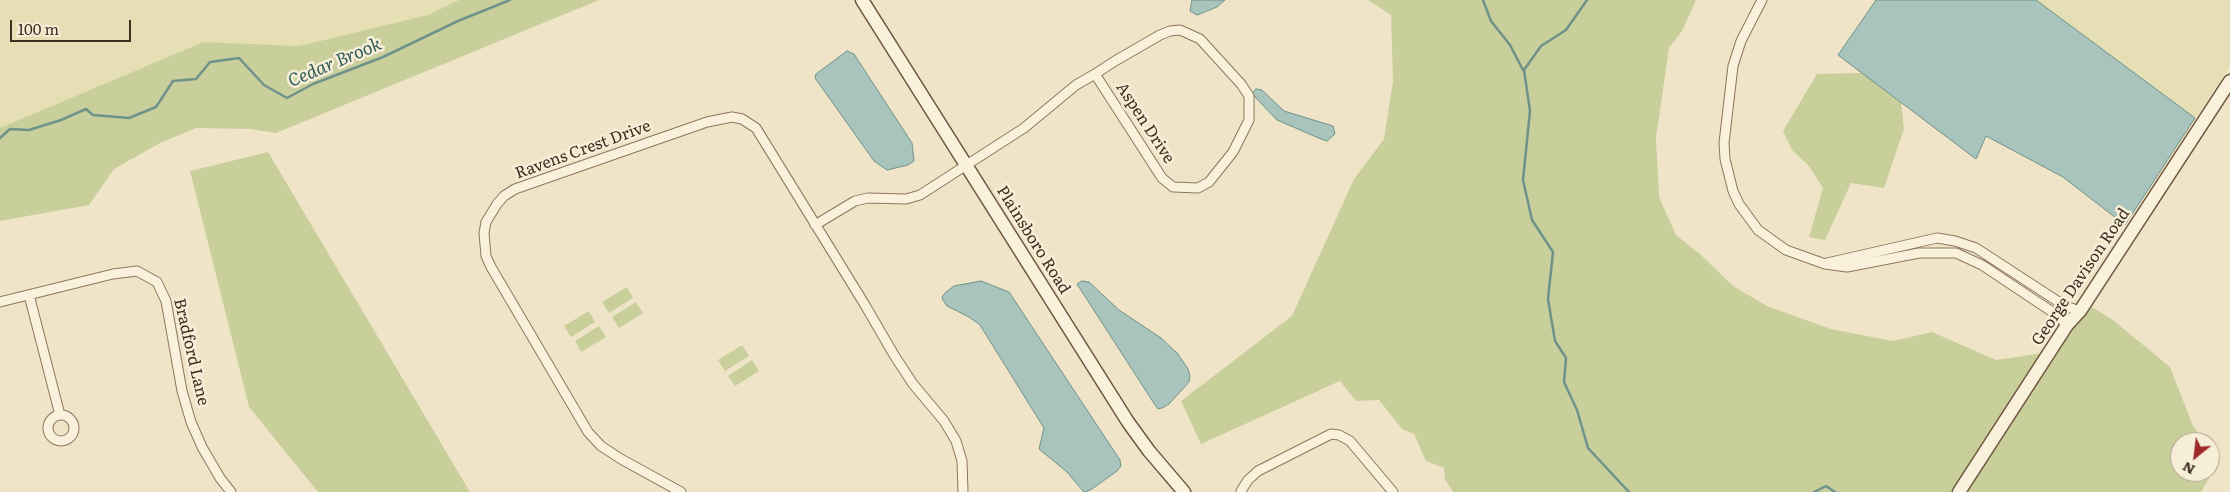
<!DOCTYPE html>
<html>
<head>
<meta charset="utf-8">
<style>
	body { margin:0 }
	#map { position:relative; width:2230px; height:492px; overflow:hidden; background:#f0e4c8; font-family:Literata,serif }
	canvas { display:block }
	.north { position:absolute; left:2170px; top:432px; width:50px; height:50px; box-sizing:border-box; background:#f7eed8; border:1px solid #ada18e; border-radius:50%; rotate:209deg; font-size:14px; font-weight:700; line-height:20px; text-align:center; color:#3d2e20 }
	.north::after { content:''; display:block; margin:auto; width:18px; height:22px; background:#9e2a2b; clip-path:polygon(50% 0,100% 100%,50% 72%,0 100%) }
	.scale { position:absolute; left:10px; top:20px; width:121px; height:22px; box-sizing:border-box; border:2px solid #3d2e20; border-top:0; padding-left:6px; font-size:15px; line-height:18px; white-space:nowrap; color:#3d2e20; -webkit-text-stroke:4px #f7eed8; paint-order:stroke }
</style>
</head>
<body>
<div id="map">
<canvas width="2230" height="492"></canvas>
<div class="north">N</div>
<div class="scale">100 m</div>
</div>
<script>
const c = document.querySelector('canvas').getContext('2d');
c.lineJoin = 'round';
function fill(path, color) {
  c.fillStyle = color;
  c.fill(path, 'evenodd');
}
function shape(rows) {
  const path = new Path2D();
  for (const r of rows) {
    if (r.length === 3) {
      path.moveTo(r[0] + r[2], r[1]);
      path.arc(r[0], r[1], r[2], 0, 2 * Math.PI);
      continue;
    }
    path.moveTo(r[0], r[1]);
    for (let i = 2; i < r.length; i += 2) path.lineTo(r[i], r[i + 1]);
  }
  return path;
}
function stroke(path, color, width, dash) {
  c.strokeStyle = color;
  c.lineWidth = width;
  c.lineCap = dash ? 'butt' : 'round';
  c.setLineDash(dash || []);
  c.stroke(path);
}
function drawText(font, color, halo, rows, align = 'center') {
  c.font = font + ' Literata,serif';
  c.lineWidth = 5;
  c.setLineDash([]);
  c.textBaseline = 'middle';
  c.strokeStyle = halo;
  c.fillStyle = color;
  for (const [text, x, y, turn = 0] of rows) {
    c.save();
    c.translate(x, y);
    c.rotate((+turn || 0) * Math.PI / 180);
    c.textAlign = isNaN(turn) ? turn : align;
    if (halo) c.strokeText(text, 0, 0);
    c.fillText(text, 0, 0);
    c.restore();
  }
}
fill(shape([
	[0,0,459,0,428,15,299,46,202,42,0,128],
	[2036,0,2230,0,2230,66,2195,118]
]), '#e6deb5');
fill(shape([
	[459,0,599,0,276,133,250,129,196,128,162,142,114,169,89,205,0,221,0,128,203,42,299,46,428,15],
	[1368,0,1696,0,1682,31,1669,48,1656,138,1659,197,1676,235,1700,254,1733,286,1767,306,1831,329,1893,341,1932,332,1996,360,2043,353,2087,304,2113,320,2170,367,2193,426,2205,442,2180,442,2180,472,2210,472,2210,449,2219,461,2201,492,1453,492,1445,479,1444,468,1426,461,1414,434,1402,429,1379,400,1356,401,1340,381,1201,444,1181,401,1292,316,1354,179,1384,139,1393,81,1391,15],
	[1876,0,2036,0,2195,118,2125,225,2063,177,1986,136,1976,159,1901,101,1904,129,1884,188,1851,183,1825,240,1809,237,1823,188,1809,166,1792,150,1783,131,1817,74,1861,73,1838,55],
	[268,152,470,492,318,492,249,407,190,171],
	[627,287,633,298,609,313,602,302],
	[636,302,643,313,619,328,612,317],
	[589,311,595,322,571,337,564,326],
	[599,326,606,337,581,352,575,341],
	[742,345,749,356,725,371,718,360],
	[752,360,759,371,735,386,728,376]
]), '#c9cf9b');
const water = shape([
	[1192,0,1225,0,1217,7,1197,15,1190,11,1192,0],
	[1876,0,2036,0,2195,118,2125,225,2063,177,1986,136,1976,159,1838,55,1876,0],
	[847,51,854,54,912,143,914,161,908,165,887,170,874,161,815,78,816,74,847,51],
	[1256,89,1262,90,1284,111,1333,126,1335,134,1327,141,1321,139,1277,120,1256,98,1252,93,1256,89],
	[981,281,1009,292,1120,460,1121,466,1117,471,1092,489,1085,492,1083,491,1067,472,1039,449,1044,428,980,325,969,317,947,306,943,300,942,297,946,292,954,286,981,281],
	[1082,281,1089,282,1119,310,1161,338,1178,354,1188,369,1190,376,1189,382,1169,404,1162,408,1158,409,1155,405,1077,284,1082,281]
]);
fill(water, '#a9c4bc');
stroke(water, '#6f938a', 1);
stroke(shape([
	[1483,0,1491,21,1510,45,1523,70],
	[1587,0,1566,30,1541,46,1524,70,1530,111,1523,180,1532,220,1553,252,1548,299,1555,341,1566,358,1564,382,1577,410,1588,448,1629,492],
	[0,138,10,129,29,130,61,120,86,109,93,115,129,118,156,107,173,81,196,79,210,62,239,58,264,85,287,98,313,84,383,57,458,21,510,0],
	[1814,492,1826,486,1835,492]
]), '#6f938a', 2.5);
const street = shape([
	[1762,0,1741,41,1733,66,1724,143,1725,159,1733,191,1739,204,1758,230,1786,250,1825,264,1847,267,1919,253,1956,253,1982,265,2057,315,2067,325],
	[815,225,855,201,868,198,906,199,920,195,1024,128,1076,85,1095,74,1115,61,1160,35,1170,31,1180,30,1200,39,1241,84,1249,96,1249,120,1233,152,1209,182,1198,188,1173,187,1162,178,1095,74],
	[1827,263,1937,238,1955,241,1976,248,2065,306,2080,311],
	[29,295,60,415],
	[0,302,113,274,137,271,157,282,166,301,182,391,191,422,202,447,220,478,231,492],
	[61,428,13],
	[1241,491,1248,480,1258,471,1331,434,1339,435,1350,441,1393,492],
	[681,492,621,459,601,446,588,432,491,267,486,256,484,233,486,222,497,204,504,196,515,189,707,122,732,117,742,119,756,128,865,305,894,355,913,384,944,421,956,441,962,461,963,492]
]);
const secondary = shape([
	[862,0,1128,422,1149,451,1184,492],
	[1959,492,2067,325,2080,311,2230,81]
]);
stroke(street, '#8d765c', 11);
stroke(secondary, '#6f573f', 15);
stroke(street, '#faf1dc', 9);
stroke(secondary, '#faf1dc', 12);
drawText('16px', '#3d2e20', '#f7eed8', [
	["Aspen Drive",1145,123,57],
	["Ravens Crest Drive",583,150,-20],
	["Plainsboro Road",1033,240,58],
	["George Davison Road",2081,277,-56],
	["Bradford Lane",191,352,77]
]);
drawText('italic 18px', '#2f5d5a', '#f7eed8', [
	["Cedar Brook",335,63,-23]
]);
</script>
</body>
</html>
